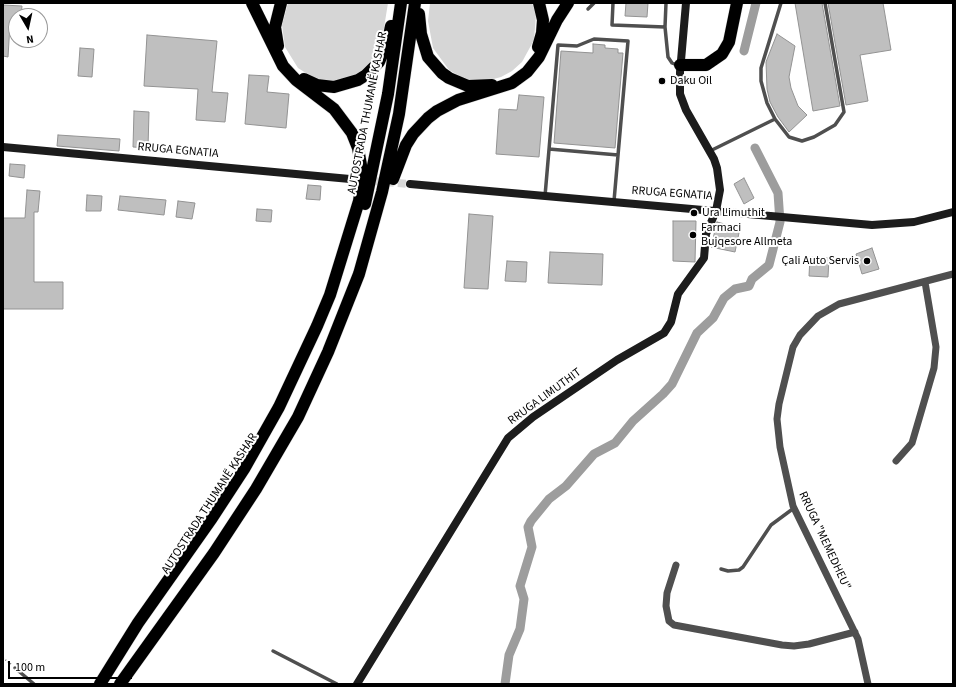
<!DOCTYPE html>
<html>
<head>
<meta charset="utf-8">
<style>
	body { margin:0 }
	#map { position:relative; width:956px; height:687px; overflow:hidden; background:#fff; font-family:"Source Sans 3",sans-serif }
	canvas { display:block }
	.frame { position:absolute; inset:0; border:4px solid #000; pointer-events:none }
	.north { position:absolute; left:8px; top:8px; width:40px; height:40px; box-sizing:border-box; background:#fff; border:1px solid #999; border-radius:50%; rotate:171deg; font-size:11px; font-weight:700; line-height:16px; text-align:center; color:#000 }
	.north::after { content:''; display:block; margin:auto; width:14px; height:18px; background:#000; clip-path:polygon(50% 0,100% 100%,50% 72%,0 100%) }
	.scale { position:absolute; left:8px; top:661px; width:124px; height:18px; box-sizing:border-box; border:2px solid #000; border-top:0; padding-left:5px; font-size:12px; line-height:14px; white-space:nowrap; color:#000; -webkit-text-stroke:3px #fff; paint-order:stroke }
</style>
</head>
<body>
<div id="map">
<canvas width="956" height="687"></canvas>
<div class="frame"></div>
<div class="north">N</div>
<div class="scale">100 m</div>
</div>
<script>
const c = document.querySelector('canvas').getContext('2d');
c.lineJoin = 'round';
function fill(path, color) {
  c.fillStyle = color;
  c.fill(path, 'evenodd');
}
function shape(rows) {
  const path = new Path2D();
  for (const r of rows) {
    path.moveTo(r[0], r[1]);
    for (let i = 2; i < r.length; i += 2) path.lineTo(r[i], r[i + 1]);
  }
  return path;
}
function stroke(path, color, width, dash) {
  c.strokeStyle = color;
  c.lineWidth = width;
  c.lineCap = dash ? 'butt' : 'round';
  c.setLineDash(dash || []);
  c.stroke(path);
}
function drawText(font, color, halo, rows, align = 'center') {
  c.font = font + ' "Source Sans 3",sans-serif';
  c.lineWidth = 4;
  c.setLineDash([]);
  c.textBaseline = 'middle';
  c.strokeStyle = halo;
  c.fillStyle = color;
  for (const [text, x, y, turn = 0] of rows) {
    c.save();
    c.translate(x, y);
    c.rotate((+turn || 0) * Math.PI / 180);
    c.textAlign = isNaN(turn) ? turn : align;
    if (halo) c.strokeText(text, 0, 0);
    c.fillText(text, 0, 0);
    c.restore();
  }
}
fill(shape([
	[288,3,388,3,382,40,377,53,369,65,358,74,332,82,320,80,309,75,298,68,285,47,282,25],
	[430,3,532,3,536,15,534,40,522,62,512,71,501,77,486,81,473,81,461,77,449,70,433,48,428,21]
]), '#d6d6d6');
stroke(shape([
	[744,51,756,3],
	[505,684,509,655,520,629,524,599,520,586,532,547,528,527,531,521,549,499,566,486,594,454,615,443,633,421,663,394,672,384,697,333,713,318,724,298,735,289,749,286,752,279,769,265,780,222,778,193,755,148]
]), '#9d9d9d', 9);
const building = shape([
	[626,3,648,3,647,17,625,16,626,3],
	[795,3,822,3,840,106,813,111,795,3],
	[828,3,883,3,891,50,860,55,868,101,846,105,828,3],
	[3,5,22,6,21,16,16,16,16,24,10,24,8,57,3,56,3,5],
	[777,34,795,46,789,77,791,88,798,106,807,115,789,132,778,117,770,102,767,89,766,62,777,34],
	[147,35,217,41,212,92,228,93,225,122,196,120,198,89,144,86,147,35],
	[593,44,605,45,605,48,618,49,618,53,623,53,615,148,554,143,561,51,593,53,593,44],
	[80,48,94,49,92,77,78,76,80,48],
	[249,75,269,76,267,92,289,94,286,128,245,124,249,75],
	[519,95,544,97,539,157,496,154,499,109,517,110,519,95],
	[134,111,149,112,148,148,133,147,134,111],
	[58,135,120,139,119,151,57,146,58,135],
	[10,164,25,165,24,178,9,176,10,164],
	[744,178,754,198,744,204,734,184,744,178],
	[308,185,321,186,320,200,306,199,308,185],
	[27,190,40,191,38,212,34,212,34,282,63,282,63,309,3,309,3,218,25,218,27,190],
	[87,195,102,196,101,211,86,211,87,195],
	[120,196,166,200,164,215,118,210,120,196],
	[178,201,195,203,192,219,176,217,178,201],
	[257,209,272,210,271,222,256,221,257,209],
	[469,214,493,216,488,289,464,288,469,214],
	[673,221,696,221,695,262,673,261,673,221],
	[717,222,740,228,735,252,711,247,717,222],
	[872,248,879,269,862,274,856,254,872,248],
	[550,252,603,254,602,285,548,283,550,252],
	[810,257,829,258,828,277,809,276,810,257],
	[507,261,527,262,526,282,505,281,507,261]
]);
fill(building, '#bfbfbf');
stroke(building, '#939393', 1);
stroke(shape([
	[350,179,410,184]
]), '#d9d9d9', 8, [8, 4]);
const highway = shape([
	[419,14,421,34,428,57,442,73,449,78,468,86,492,85],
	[278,46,275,27,281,3],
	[538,47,542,33,543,20,539,3],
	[680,65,706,65,722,54,729,42,737,3],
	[304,79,317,85,334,87,358,80,366,75,379,62,388,41,391,26],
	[393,179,406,145,413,134,428,118,437,111,458,100,512,83,527,72,539,57,557,20,568,3],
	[365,204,388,94,401,3],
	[100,684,138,623,212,518,244,469,279,407,317,326,330,295,359,201,362,182,361,165,358,148,352,133,334,109,296,80,283,66,252,3],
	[120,684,214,553,256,489,298,417,328,352,359,274,382,192,399,114,415,3]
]);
stroke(highway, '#dbdbdb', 13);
stroke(shape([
	[3,658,11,664]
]), '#717171', 1.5, [1, 2]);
stroke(shape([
	[613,3,612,25,665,27],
	[666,3,665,27,668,57,672,63,677,65],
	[781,3,761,68,761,81,767,103,775,119,789,137,802,141,814,137,835,125,844,112,825,3],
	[588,9,594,3],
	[549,149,618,155],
	[710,151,775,119],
	[545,196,558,45,577,46,594,39,628,41,614,201],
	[721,569,728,571,739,570,743,567,771,525,794,508],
	[273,651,337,684],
	[15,668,34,684]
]), '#4f4f4f', 3.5);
stroke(shape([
	[896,461,912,443,934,368,936,347,925,282],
	[676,565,667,593,666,606,669,621,674,625,782,645,794,646,809,644,855,632],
	[868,684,858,639,793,506,780,447,777,419,779,404,793,347,800,335,818,316,839,304,953,274]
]), '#4f4f4f', 7);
stroke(shape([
	[3,147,350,179],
	[410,184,872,225,914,222,953,212],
	[357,684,508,438,533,417,617,360,664,333,671,322,678,294,704,258,706,234,716,211,720,190,717,168,714,159,686,110,680,94,680,72,686,3]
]), '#1c1c1c', 8);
stroke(highway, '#000', 12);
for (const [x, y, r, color] of [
	[662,81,4,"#000"],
	[694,213,4,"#000"],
	[693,235,4,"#000"],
	[867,261,4,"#000"]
]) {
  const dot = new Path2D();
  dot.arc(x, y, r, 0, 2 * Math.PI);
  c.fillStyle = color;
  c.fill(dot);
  stroke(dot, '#fff', 1.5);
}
drawText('12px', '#000', '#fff', [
	["Daku Oil",670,81],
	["Ura Limuthit",702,213],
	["Farmaci",701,228],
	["Bujqesore Allmeta",701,242],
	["Çali Auto Servis",859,261,"right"]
], 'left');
drawText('12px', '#000', '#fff', [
	["AUTOSTRADA THUMANË KASHAR",368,113,-79],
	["RRUGA EGNATIA",178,151,5],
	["RRUGA EGNATIA",672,194,4],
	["RRUGA LIMUTHIT",545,397,-36],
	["AUTOSTRADA THUMANË KASHAR",210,504,-57],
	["RRUGA \"MEMEDHEU\"",824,541,65]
]);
</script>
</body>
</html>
